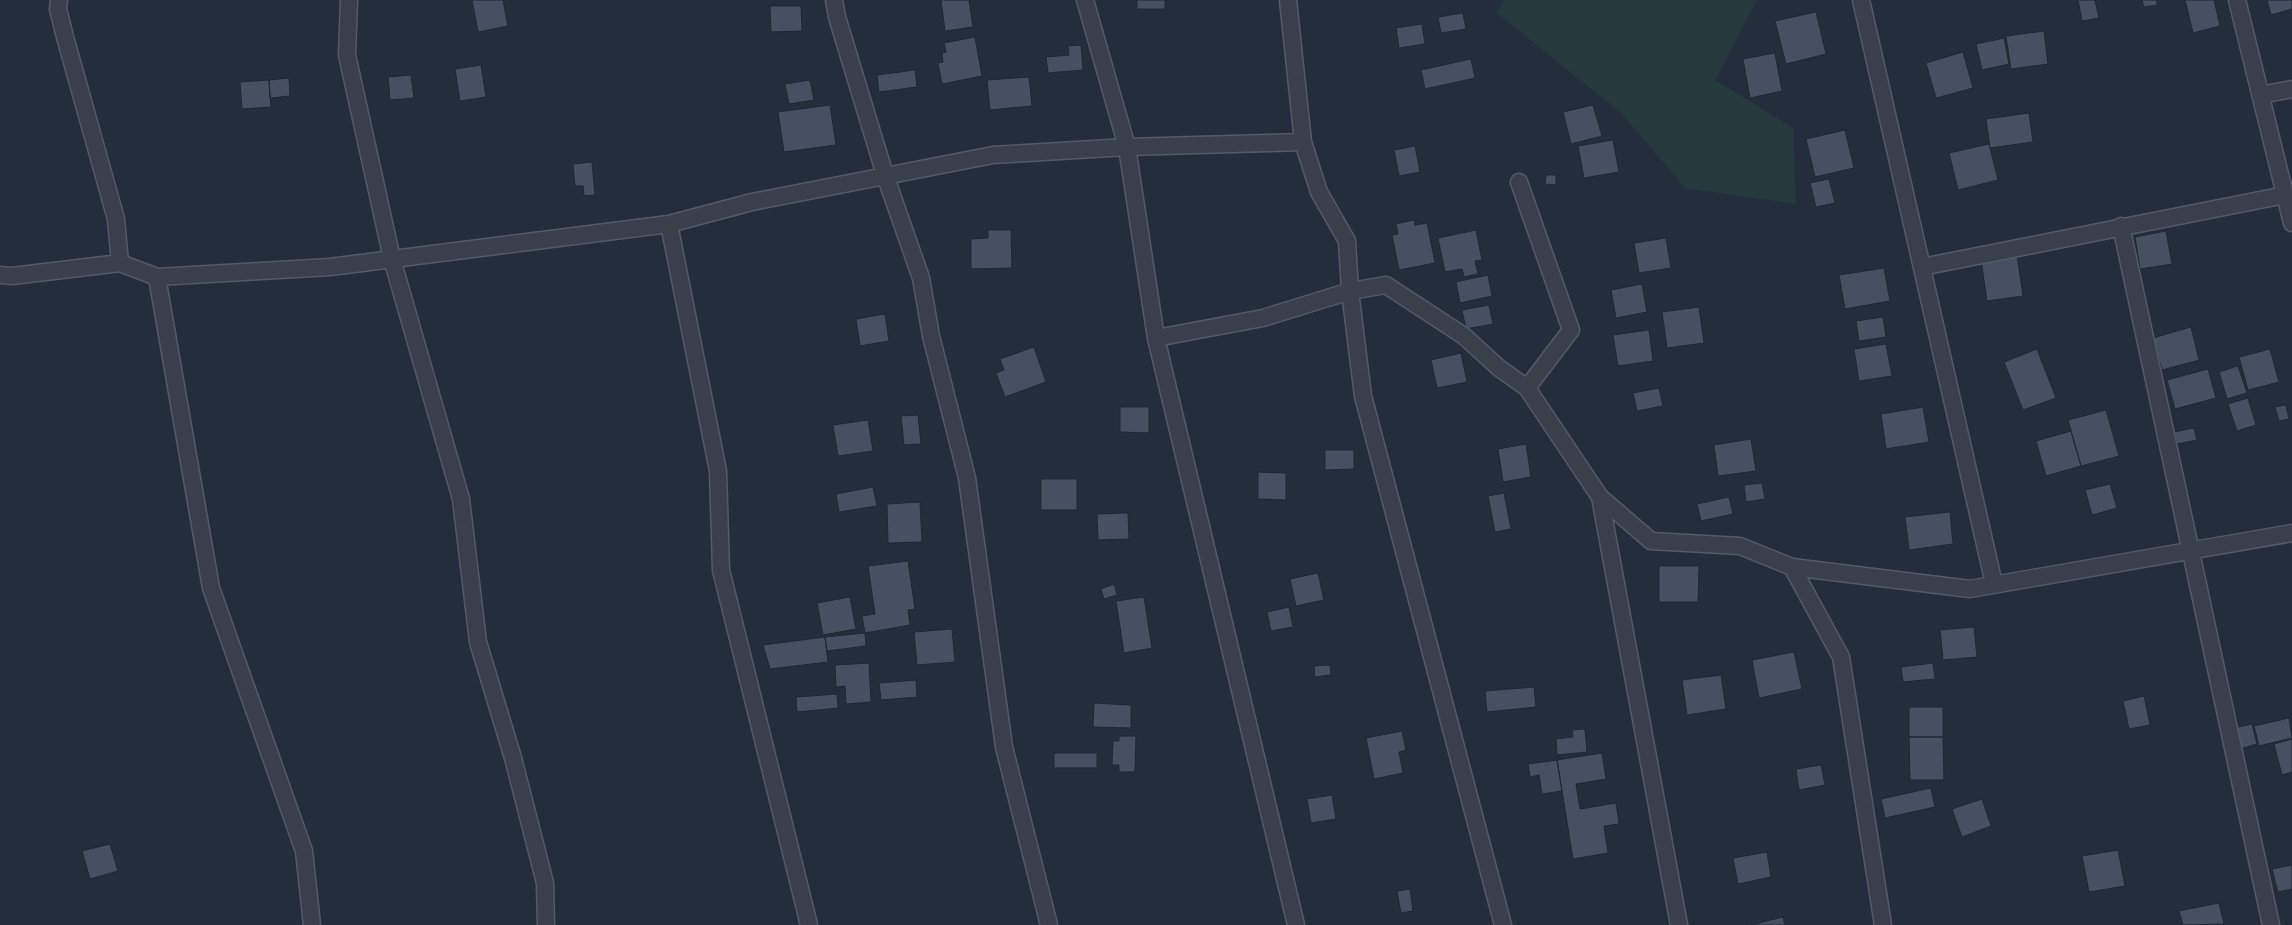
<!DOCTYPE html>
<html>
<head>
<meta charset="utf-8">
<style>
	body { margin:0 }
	canvas { display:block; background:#242d3b }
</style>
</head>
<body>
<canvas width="2292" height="925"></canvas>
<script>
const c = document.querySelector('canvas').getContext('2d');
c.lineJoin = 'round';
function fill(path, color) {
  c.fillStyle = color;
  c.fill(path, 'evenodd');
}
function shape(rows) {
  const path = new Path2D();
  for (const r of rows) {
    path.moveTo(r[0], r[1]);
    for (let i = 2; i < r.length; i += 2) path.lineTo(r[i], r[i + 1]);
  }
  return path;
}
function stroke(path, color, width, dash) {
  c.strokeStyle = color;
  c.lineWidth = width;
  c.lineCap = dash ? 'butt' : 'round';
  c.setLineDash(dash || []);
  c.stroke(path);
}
fill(shape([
	[1504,0,1760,0,1756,2,1715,80,1793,128,1796,204,1685,188,1622,114,1497,13]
]), '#26393c');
const building = shape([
	[472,0,503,0,508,26,478,32,472,0],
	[941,0,969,0,973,27,945,31,941,0],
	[1137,0,1165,0,1165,9,1137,9,1137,0],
	[2078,0,2095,0,2099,18,2082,21,2078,0],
	[2142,0,2157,0,2157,5,2144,7,2142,0],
	[2185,0,2214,0,2220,26,2193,33,2185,0],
	[2267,0,2292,0,2292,9,2271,15,2267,0],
	[770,6,801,6,802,31,771,32,770,6],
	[1816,12,1826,54,1786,64,1775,21,1816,12],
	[1463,13,1466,29,1441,33,1438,17,1463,13],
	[1422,24,1425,44,1399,48,1396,28,1422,24],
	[2044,31,2048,64,2011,69,2006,36,2044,31],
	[975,37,982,76,942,84,938,63,943,62,942,53,946,52,944,43,975,37],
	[2004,38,2009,64,1982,70,1976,44,2004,38],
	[1081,45,1083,70,1048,73,1046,57,1069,55,1068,46,1081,45],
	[1963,52,1973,88,1936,98,1926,63,1963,52],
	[1775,53,1782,91,1750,98,1743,59,1775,53],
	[1471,59,1475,78,1425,89,1421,70,1471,59],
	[481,65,486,97,460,101,455,69,481,65],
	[915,70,917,87,879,92,877,75,915,70],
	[411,75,414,98,390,100,388,77,411,75],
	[1029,77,1032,106,990,110,987,80,1029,77],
	[289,78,290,96,270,98,269,80,289,78],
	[269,80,271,107,242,109,240,82,269,80],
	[810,80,814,100,789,104,785,84,810,80],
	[830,105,836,145,784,152,778,112,830,105],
	[1593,105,1602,136,1571,144,1563,112,1593,105],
	[2029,113,2033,142,1990,148,1986,119,2029,113],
	[1845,130,1854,168,1815,177,1806,139,1845,130],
	[1613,140,1619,172,1584,178,1578,146,1613,140],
	[1989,144,1998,180,1958,190,1949,153,1989,144],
	[1415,146,1420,172,1399,176,1394,150,1415,146],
	[592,162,595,195,584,196,583,186,575,186,573,164,592,162],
	[1546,175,1556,175,1556,185,1545,184,1546,175],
	[1829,179,1835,203,1816,207,1810,183,1829,179],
	[1414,220,1415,225,1427,223,1435,263,1399,270,1392,235,1398,234,1396,224,1414,220],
	[988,230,1011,230,1012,268,971,269,971,239,988,238,988,230],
	[1476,230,1482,260,1475,261,1478,274,1464,277,1462,269,1445,272,1438,238,1476,230],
	[2166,231,2172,264,2140,269,2135,237,2166,231],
	[1666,238,1671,268,1639,273,1634,243,1666,238],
	[2017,255,2023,296,1987,301,1981,260,2017,255],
	[1884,268,1890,301,1845,309,1839,275,1884,268],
	[1488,275,1492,296,1460,303,1456,282,1488,275],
	[1642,284,1647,312,1616,318,1611,290,1642,284],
	[1489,305,1493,324,1466,329,1462,310,1489,305],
	[1699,307,1704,343,1667,348,1662,312,1699,307],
	[885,314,889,341,860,346,856,319,885,314],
	[1883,317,1886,337,1859,341,1856,321,1883,317],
	[2191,327,2199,360,2162,370,2153,338,2191,327],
	[1649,330,1653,361,1618,366,1613,335,1649,330],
	[1886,344,1892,376,1859,381,1854,349,1886,344],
	[1034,347,1046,382,1005,397,996,373,1004,370,1000,359,1034,347],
	[2037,349,2056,398,2023,410,2004,362,2037,349],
	[2270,349,2279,382,2248,390,2239,357,2270,349],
	[1461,353,1467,382,1437,388,1431,360,1461,353],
	[2238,366,2247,393,2227,399,2219,372,2238,366],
	[2208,369,2216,398,2175,409,2167,380,2208,369],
	[1659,388,1663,406,1637,411,1633,393,1659,388],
	[2248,398,2256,425,2237,431,2228,404,2248,398],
	[2286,405,2289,419,2279,421,2275,407,2286,405],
	[1120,407,1149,407,1149,433,1120,432,1120,407],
	[1923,407,1929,442,1886,449,1881,414,1923,407],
	[2106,410,2119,456,2081,466,2068,420,2106,410],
	[918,415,921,444,904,445,901,416,918,415],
	[868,420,873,451,838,456,833,425,868,420],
	[2194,428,2197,440,2177,444,2174,432,2194,428],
	[2071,431,2081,466,2046,476,2036,441,2071,431],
	[1751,439,1756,471,1718,476,1714,445,1751,439],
	[1526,444,1531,477,1503,482,1498,449,1526,444],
	[1325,450,1354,450,1354,469,1325,470,1325,450],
	[1258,472,1286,473,1286,500,1258,499,1258,472],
	[1041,479,1077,479,1077,510,1041,510,1041,479],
	[1762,483,1765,499,1746,502,1744,485,1762,483],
	[2110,484,2117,508,2092,515,2085,490,2110,484],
	[873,487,877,506,839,512,836,494,873,487],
	[1504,493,1511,529,1495,532,1488,496,1504,493],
	[1729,497,1733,514,1701,521,1697,504,1729,497],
	[920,502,922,542,888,543,887,504,920,502],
	[1950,512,1953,544,1909,550,1905,517,1950,512],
	[1128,513,1129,539,1098,540,1097,514,1128,513],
	[908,561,915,609,908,610,910,625,865,633,862,616,875,614,868,566,908,561],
	[1659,566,1699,566,1698,602,1659,602,1659,566],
	[1318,573,1324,600,1296,606,1290,579,1318,573],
	[1114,584,1117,595,1104,599,1101,589,1114,584],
	[850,597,856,629,823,635,817,603,850,597],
	[1144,597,1152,648,1124,653,1116,601,1144,597],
	[1289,607,1293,627,1271,631,1267,612,1289,607],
	[1974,627,1977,657,1943,660,1940,630,1974,627],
	[952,629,955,662,917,665,914,632,952,629],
	[865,633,866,646,827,651,825,637,865,633],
	[825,637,828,662,770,669,763,645,825,637],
	[1794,652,1802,689,1759,698,1752,660,1794,652],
	[869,663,871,702,846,704,845,686,836,687,835,665,869,663],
	[1933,663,1935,679,1903,682,1901,667,1933,663],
	[1330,665,1331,675,1315,677,1314,666,1330,665],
	[1721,675,1726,709,1687,715,1682,680,1721,675],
	[916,680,917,697,881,700,879,683,916,680],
	[1534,687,1536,707,1487,712,1485,691,1534,687],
	[837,694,838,708,797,712,796,697,837,694],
	[2144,696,2150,725,2129,729,2123,701,2144,696],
	[1094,703,1131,705,1131,728,1093,727,1094,703],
	[1909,707,1943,707,1943,737,1909,737,1909,707],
	[2289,718,2292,738,2259,746,2254,726,2289,718],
	[2252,724,2257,744,2240,749,2234,728,2252,724],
	[1585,729,1587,752,1557,755,1556,739,1573,737,1572,730,1585,729],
	[1402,731,1406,750,1399,752,1403,773,1374,779,1366,738,1402,731],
	[1119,736,1136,736,1135,772,1119,772,1119,765,1112,765,1113,741,1119,741,1119,736],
	[1909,737,1943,737,1944,780,1910,780,1909,737],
	[2292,739,2292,772,2282,775,2274,744,2292,739],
	[1054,753,1097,753,1097,768,1054,768,1054,753],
	[1602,753,1606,779,1576,784,1580,809,1616,803,1619,824,1604,826,1608,853,1573,859,1557,760,1602,753],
	[1557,760,1562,791,1542,794,1539,775,1530,777,1528,764,1557,760],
	[1821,765,1825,785,1799,790,1796,769,1821,765],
	[1931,788,1935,807,1885,818,1881,799,1931,788],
	[1332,795,1336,819,1311,823,1307,799,1332,795],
	[1982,799,1991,826,1962,837,1952,809,1982,799],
	[110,844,118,871,90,879,82,851,110,844],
	[2118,850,2125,886,2089,892,2082,856,2118,850],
	[1767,852,1771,877,1738,884,1733,858,1767,852],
	[2292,865,2292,889,2278,892,2272,869,2292,865],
	[1410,889,1413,911,1401,913,1397,891,1410,889],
	[2219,903,2224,924,2183,925,2179,911,2219,903],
	[1783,917,1785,925,1751,925,1783,917]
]);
fill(building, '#455060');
stroke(building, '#1f2733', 1);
const street = shape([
	[59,0,58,9,65,37,116,219,120,263],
	[349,0,347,55,392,259,461,499,478,642,513,758,545,883,546,925],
	[834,0,837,17,885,175,921,278,931,336,967,478,1004,747,1049,925],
	[1085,0,1127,147,1303,142],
	[1288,0,1303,142,1319,192,1347,241,1350,291,1363,396,1503,925],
	[1861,0,1994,584],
	[2237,0,2292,223],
	[2260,95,2292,89],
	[1519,182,1571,330,1527,388,1600,497,1651,541,1740,546,1792,567,1970,589,2292,533],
	[669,224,718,471,721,570,809,925],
	[2121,226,2271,925],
	[1922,267,2285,195],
	[0,275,12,276,120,263,157,277,330,267,669,224,752,202,993,155,1127,147,1156,338,1296,925],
	[157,277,211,588,304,851,312,925],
	[1156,338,1263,318,1350,291,1386,285,1464,336,1499,368,1527,388],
	[1600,497,1679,925],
	[1792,567,1841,657,1883,925]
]);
stroke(street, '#535a67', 19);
stroke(street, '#38404c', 16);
</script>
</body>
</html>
